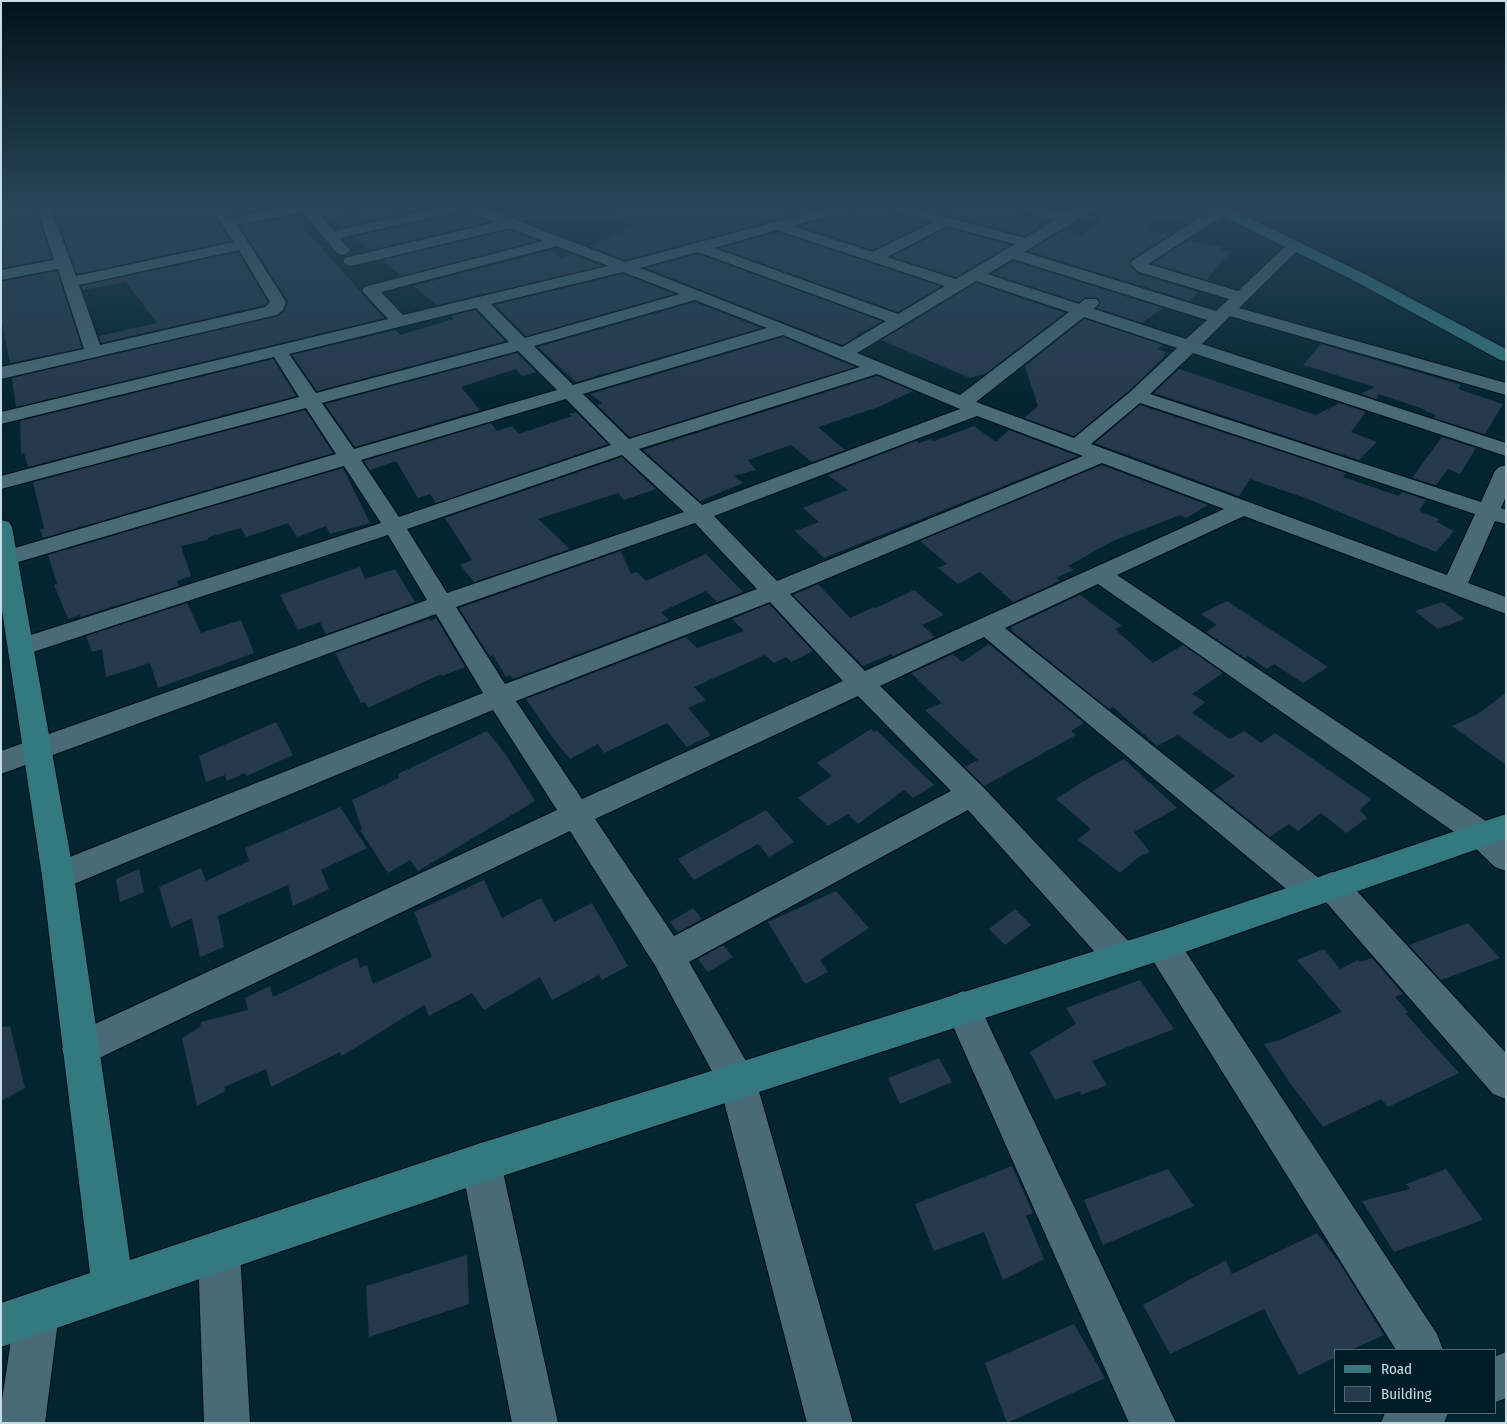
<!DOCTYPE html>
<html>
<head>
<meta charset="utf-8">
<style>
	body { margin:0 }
	#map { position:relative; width:1507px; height:1424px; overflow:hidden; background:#032530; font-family:"Fira Sans Condensed",sans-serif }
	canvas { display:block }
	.frame { position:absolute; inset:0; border:2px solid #cadce3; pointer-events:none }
	.legend { position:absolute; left:1334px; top:1349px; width:162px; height:65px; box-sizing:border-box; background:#001c26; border:1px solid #516972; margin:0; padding:6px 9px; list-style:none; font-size:15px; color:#cadce3 }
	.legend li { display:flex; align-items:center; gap:10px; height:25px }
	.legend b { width:25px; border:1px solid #516972 }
</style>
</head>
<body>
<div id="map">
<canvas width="1507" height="1424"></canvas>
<div class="frame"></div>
<ul class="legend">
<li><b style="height:6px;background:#347880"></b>Road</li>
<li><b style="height:14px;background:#27394d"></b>Building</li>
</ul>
</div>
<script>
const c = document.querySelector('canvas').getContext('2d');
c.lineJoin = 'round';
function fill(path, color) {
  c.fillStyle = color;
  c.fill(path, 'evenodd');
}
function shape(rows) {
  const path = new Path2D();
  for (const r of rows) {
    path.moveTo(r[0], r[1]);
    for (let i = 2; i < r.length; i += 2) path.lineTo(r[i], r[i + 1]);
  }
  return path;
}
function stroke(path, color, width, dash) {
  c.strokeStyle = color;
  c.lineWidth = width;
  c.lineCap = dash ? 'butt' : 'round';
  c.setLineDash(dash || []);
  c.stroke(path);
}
fill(shape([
	[1,208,35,208,52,259,1,268],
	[53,208,208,208,231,241,77,274],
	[226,208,272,208,232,216],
	[362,208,428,208,342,227,328,216],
	[463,208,466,213,490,222,370,250,353,237,459,213],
	[593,208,820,208,625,260,589,246,636,226],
	[852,208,888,208,892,213,928,223,873,250,800,226,848,213],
	[920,208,1019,208,1021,212,1027,214,1019,219,1042,226,1025,236],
	[1105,210,1152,223,1144,230,1169,235,1131,259,1128,264,1138,274,1198,292,1190,301,1029,251,1062,231,1080,236,1099,224],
	[294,217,384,318,16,407,12,378,278,316,285,311,288,301,240,226],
	[947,228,1010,245,956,277,892,257],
	[510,230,537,241,401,276,382,260],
	[777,232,941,286,898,312,720,248],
	[1189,240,1222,247,1220,250,1230,252,1207,280,1152,263],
	[551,250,562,258,572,254,602,266,437,305,413,286],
	[238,252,268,302,264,305,101,343,99,336,157,323,126,282,83,290,81,286],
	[698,254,882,321,863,332,859,331,856,337,842,345,646,268],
	[1013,261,1163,308,1142,323,1097,308,1101,302,1097,297,1085,297,1079,302,992,274],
	[57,271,82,348,10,363,1,318,1,282],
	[623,274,674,294,526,336,495,305],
	[976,283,1065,313,985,374,970,378,881,340],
	[695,302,761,328,576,382,538,347],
	[475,310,505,341,317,391,292,355,396,330,400,335,454,319,451,316],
	[1084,319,1163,345,1158,349,1165,352,1163,358,1129,391,1074,436,1024,418,1038,406,1025,366],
	[783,337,855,367,630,437,597,405,602,403,590,394],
	[1321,344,1461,385,1458,389,1503,404,1485,434,1434,418,1436,415,1425,411,1426,410,1379,394,1376,399,1361,394,1375,387,1303,365],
	[517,353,536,372,522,376,516,369,461,387,480,410,355,447,325,404],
	[273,359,296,396,28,467,24,453,21,454,20,421],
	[1179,369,1316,415,1340,403,1366,412,1351,432,1377,442,1359,460,1154,393],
	[877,376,913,391,881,406,818,427,845,450,812,462,791,445,748,460,756,470,734,476,743,483,700,501,643,450],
	[1140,405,1346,473,1343,477,1399,496,1402,492,1426,500,1419,511,1439,519,1437,522,1454,531,1436,552,1308,499,1250,479,1239,496,1095,443],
	[305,410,333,453,43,538,40,530,44,528,33,482],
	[576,412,608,444,436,503,430,494,418,498,396,461,370,470,364,461,491,423,497,431,512,426,519,434,572,416,569,414],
	[974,426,996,442,1009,430,1078,456,824,558,795,531,819,522,803,508,848,490,828,475,916,441,919,443,931,439,934,441],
	[1442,437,1476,448,1460,474,1448,469,1436,485,1412,478],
	[622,457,656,489,624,500,618,493,538,519,570,549,474,582,460,565,472,560,445,518],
	[1102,465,1208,505,1186,518,1180,515,1113,541,1068,566,1074,570,1056,578,1060,581,1013,602,980,572,958,584,938,568,947,564,920,541],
	[343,468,370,523,330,534,326,526,297,537,288,523,246,537,241,528,209,537,207,540,181,546,191,576,177,581,179,586,80,617,80,615,68,619,54,585,57,584,48,555],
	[621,551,631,574,637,572,646,581,706,554,743,592,717,602,706,591,661,612,669,620,513,679,510,675,506,677,493,655,490,657,459,608],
	[360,567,365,579,395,569,415,602,326,634,320,622,298,630,280,595],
	[818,584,850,618,874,607,876,608,914,590,944,615,922,625,935,637,893,656,891,654,863,666,793,595],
	[1080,595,1122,626,1115,629,1153,663,1183,645,1223,673,1192,694,1205,702,1192,713,1230,739,1244,731,1261,743,1275,733,1371,799,1360,810,1367,818,1346,833,1321,813,1298,831,1289,824,1270,837,1213,791,1235,776,1178,735,1157,746,1113,707,1109,709,1011,630,1013,629,1011,627],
	[1227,601,1328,667,1303,683,1274,664,1267,669,1248,656,1245,658,1206,632,1217,625,1201,614],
	[1442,602,1465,619,1438,629,1415,611],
	[187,603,201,633,241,620,254,653,158,688,150,663,106,677,102,649,92,652,86,636],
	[769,604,813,651,791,662,786,657,774,663,765,655,694,687,706,700,688,708,711,735,687,747,667,723,604,753,598,744,570,759,555,741,526,699,686,637,697,648,744,631,732,619],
	[436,618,465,667,442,676,441,674,368,708,365,702,361,703,335,653,429,619,430,621],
	[989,644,1084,723,1071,731,1076,735,984,786,965,767,978,760,925,710,942,703,911,673,953,654,962,662],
	[1506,693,1506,765,1452,726,1476,715],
	[276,722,293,755,247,776,245,773,227,781,225,775,206,782,199,756],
	[871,729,874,732,877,731,934,785,913,798,904,790,858,824,848,814,828,826,798,798,832,776,817,763],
	[487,731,506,755,535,801,418,871,410,860,388,873,360,830,362,829,352,800,399,778,398,774],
	[1124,759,1177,808,1134,832,1150,852,1137,858,1120,873,1078,840,1091,829,1056,799,1082,782],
	[340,807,367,848,321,870,329,889,293,906,288,885,218,916,224,947,200,957,192,918,171,928,159,887,201,868,206,881,249,861,245,848],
	[766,810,794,842,769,857,758,844,694,880,678,859],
	[139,869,144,892,120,902,116,879],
	[484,880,502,918,541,898,554,922,592,903,628,966,602,980,599,975,552,1000,540,977,484,1010,472,993,429,1016,424,1005,342,1056,340,1052,271,1087,266,1069,224,1087,225,1091,197,1106,182,1038,200,1027,201,1022,248,1010,245,998,270,986,273,997,357,957,360,968,367,965,373,984,432,957,414,912],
	[836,891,869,928,820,960,828,972,805,984,768,922],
	[693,908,702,919,678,932,670,922],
	[1015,909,1031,925,1005,945,989,929],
	[1468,923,1500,958,1441,980,1409,945],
	[723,945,733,957,708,972,698,959],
	[1324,949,1340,969,1358,960,1360,962,1372,958,1403,994,1395,997,1408,1012,1405,1013,1459,1073,1388,1107,1381,1099,1323,1127,1290,1083,1264,1044,1280,1040,1342,1012,1297,960],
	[1140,980,1174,1029,1092,1061,1107,1085,1081,1095,1080,1091,1055,1100,1030,1052,1076,1024,1066,1008],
	[10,1026,25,1088,1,1101,1,1027],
	[939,1058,952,1082,900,1104,888,1078],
	[1012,1166,1033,1213,1026,1216,1044,1259,1003,1280,984,1232,934,1251,915,1204],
	[1168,1169,1194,1206,1103,1245,1084,1200],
	[1446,1169,1483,1220,1394,1252,1362,1201,1410,1189,1406,1184],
	[1317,1233,1340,1264,1384,1335,1351,1350,1336,1350,1336,1357,1299,1375,1264,1309,1170,1354,1143,1305,1226,1260,1232,1274],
	[467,1255,469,1304,369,1337,366,1286],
	[1074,1324,1105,1378,1007,1423,985,1363]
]), '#27394d');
const street = shape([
	[37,208,51,208,76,276,234,242,210,208,224,208,231,218,281,208,345,208,343,211,321,216,334,231,436,208,461,208,459,211,340,238,350,250,347,253,342,255,337,253,303,212,237,225,286,302,283,310,277,315,1,379,1,367,84,349,58,269,1,280,1,270,54,260,37,208],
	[239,250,270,302,265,307,100,345,79,285,239,250],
	[465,208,485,208,625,262,827,208,850,208,848,211,793,226,873,252,933,222,892,211,890,208,913,208,1025,238,1055,220,1023,211,1021,208,1043,208,1066,214,1076,208,1093,208,1091,211,1024,252,1216,311,1229,299,1139,272,1130,264,1132,261,1215,208,1228,208,1229,210,1227,213,1148,264,1238,291,1290,242,1300,242,1303,245,1300,248,1239,308,1506,383,1506,395,1230,316,1202,344,1506,443,1506,456,1193,353,1150,394,1481,502,1495,471,1499,467,1506,465,1506,496,1501,508,1506,510,1506,524,1495,521,1468,583,1506,597,1506,614,1244,516,1117,575,1492,825,1506,838,1506,871,1495,867,1470,843,1098,584,1005,628,1320,879,1321,876,1332,872,1343,876,1506,1053,1506,1099,1493,1094,1326,902,1314,907,1303,903,984,637,880,686,982,786,1134,947,1139,958,1134,969,1122,973,1110,969,968,810,689,962,750,1068,756,1081,853,1423,807,1423,720,1086,656,967,570,831,93,1061,80,1067,67,1061,62,1049,67,1037,557,810,493,710,69,886,58,889,47,886,42,876,47,866,483,693,436,614,1,774,1,751,427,600,388,535,30,653,21,656,12,653,8,647,12,641,381,523,344,466,15,563,7,565,1,564,1,552,336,454,306,408,1,489,1,476,299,397,274,357,1,424,1,412,388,319,364,293,362,290,364,287,543,241,510,228,351,266,345,264,343,261,345,258,496,222,467,211,465,208],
	[947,226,1015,244,956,279,887,257,947,226],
	[777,230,945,286,898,314,714,248,777,230],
	[557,246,608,266,403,315,381,292,557,246],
	[698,252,886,321,842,347,640,268,698,252],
	[1013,259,1207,320,1186,339,1094,309,1099,303,1097,299,1085,299,1079,304,987,274,1013,259],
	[623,272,680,294,525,338,491,304,623,272],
	[976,281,1069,312,960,395,857,353,976,281],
	[695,300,767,328,573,385,534,346,695,300],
	[476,308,509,342,316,393,289,354,476,308],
	[1084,317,1177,348,1130,392,1074,438,976,402,1084,317],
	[783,335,860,367,629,439,583,394,783,335],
	[518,351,557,390,354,449,322,403,518,351],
	[877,374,960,409,702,505,639,449,877,374],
	[566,399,611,445,399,517,361,460,566,399],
	[1140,403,1475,514,1447,575,1091,444,1140,403],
	[977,416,1083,456,777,581,714,516,977,416],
	[622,455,684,512,447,593,407,529,622,455],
	[1102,463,1224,509,865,671,790,594,1102,463],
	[695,523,757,589,505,684,456,607,695,523],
	[770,602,843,681,582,799,516,701,770,602],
	[858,696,951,791,674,936,595,819,858,696],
	[1162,930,1174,934,1437,1334,1443,1350,1396,1350,1150,956,1145,945,1150,934,1162,930],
	[963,991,975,996,1176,1423,1129,1423,945,1008,951,996,963,991],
	[481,1143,495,1149,501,1163,558,1423,512,1423,461,1163,467,1149,481,1143],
	[219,1232,234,1238,240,1253,250,1423,204,1423,198,1253,204,1238,219,1232],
	[37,1291,52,1298,59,1313,45,1423,1,1423,1,1407,15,1313,22,1298,37,1291],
	[1506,1352,1506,1398,1496,1402,1496,1356,1506,1352],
	[1385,1413,1448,1413,1444,1423,1381,1423,1385,1413]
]);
const secondary = shape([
	[1210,208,1228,208,1363,273,1506,349,1506,361,1500,360,1351,279,1212,211,1210,208],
	[1,520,9,522,12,527,74,876,130,1260,481,1143,1162,930,1506,814,1506,839,1162,960,481,1183,1,1347,1,1303,90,1273,42,876,1,604,1,520]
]);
stroke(street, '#000d15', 2);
stroke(secondary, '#000d15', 2);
fill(street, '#496b77');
fill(secondary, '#347880');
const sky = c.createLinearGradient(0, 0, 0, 407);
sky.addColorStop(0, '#02141a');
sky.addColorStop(0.51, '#284659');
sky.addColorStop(1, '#28465900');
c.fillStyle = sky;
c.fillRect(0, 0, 1507, 407);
</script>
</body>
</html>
